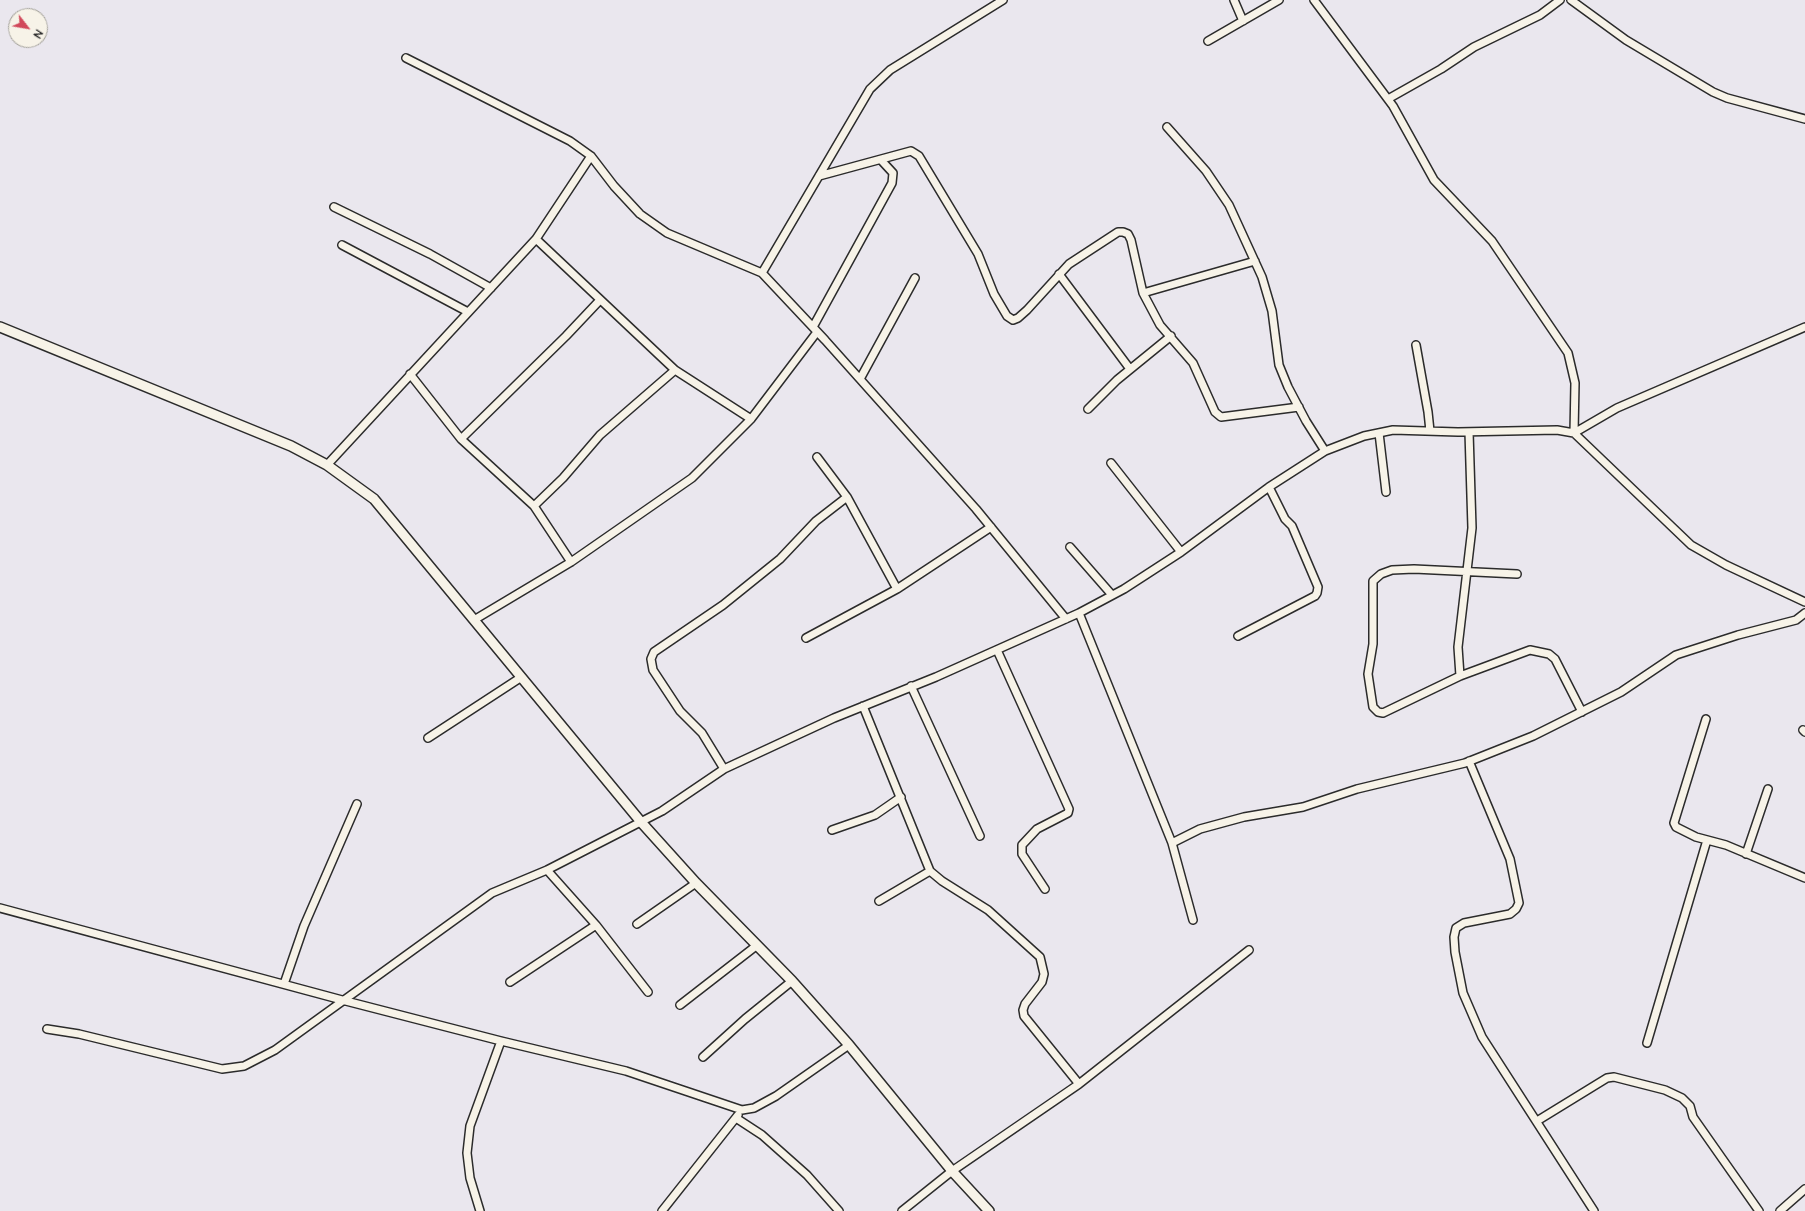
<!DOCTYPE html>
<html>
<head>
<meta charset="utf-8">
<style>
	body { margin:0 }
	#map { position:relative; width:1805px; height:1211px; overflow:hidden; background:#eae7ee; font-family:"Architects Daughter",sans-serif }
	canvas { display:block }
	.north { position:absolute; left:8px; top:8px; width:40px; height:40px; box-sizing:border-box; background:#f7f3e8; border:1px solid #a5a39c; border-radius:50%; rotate:121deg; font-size:11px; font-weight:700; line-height:16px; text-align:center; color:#2b2b2b }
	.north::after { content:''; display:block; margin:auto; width:14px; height:18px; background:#d1495b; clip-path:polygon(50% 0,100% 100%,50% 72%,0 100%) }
</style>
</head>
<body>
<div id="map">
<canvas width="1805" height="1211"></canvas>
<div class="north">N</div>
</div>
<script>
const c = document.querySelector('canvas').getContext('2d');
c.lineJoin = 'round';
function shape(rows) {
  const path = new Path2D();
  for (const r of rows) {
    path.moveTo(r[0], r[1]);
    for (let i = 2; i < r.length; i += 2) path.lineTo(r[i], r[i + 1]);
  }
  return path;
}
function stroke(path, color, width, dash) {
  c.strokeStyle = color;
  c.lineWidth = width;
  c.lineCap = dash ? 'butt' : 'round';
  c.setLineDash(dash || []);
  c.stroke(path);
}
const minor = shape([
	[1234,0,1243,21],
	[1314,0,1393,106,1434,180,1492,241,1568,353,1575,383,1574,433],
	[1571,0,1626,40,1713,92,1727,98,1805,119],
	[1208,41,1279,0],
	[406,58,570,141,591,156,614,186,640,214,667,233,762,273,825,340,976,509,1066,619],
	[1388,99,1441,69,1474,47,1540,15,1560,0],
	[1167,127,1206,171,1229,205,1262,277,1272,311,1279,365,1288,387,1306,421,1325,451],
	[819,176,911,151,919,156,978,254,994,294,1007,316,1013,320,1018,318,1027,310,1069,264,1118,232,1123,232,1128,234,1131,240,1143,293],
	[334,207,430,254,491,288],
	[536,239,675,370,751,419],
	[342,245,468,312],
	[1255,261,1143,293,1160,325,1193,363,1215,412,1221,417,1299,407],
	[762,273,870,89,890,70,1003,0],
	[1059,274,1130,369],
	[813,327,892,183,893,173,881,160],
	[1416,345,1428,412,1430,431],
	[410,374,461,439,534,506,571,562],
	[860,379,915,278],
	[1088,409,1117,380,1171,336],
	[1379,433,1386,492],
	[1574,433,1617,408,1805,327],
	[461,439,566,336,600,300],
	[817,457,847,497,897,589],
	[1111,463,1181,552],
	[327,465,536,239,591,156],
	[534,506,563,478,600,435,675,370],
	[1070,547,1112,595],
	[1517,574,1414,569,1392,570,1381,574,1373,581,1373,644,1368,674,1373,707,1378,712,1383,713,1460,676,1530,650,1549,654,1555,659,1582,712],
	[1079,613,1172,843,1193,920],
	[474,620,571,562,692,478,751,419,817,332],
	[1238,636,1315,596,1317,593,1318,587,1292,526,1285,519,1269,487],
	[806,638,897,589,991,527],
	[997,650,1069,809,1068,813,1037,829,1022,845,1022,854,1045,889],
	[1460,676,1458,647,1472,528,1469,432],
	[911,686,980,836],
	[863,706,930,871,942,881,988,910,1040,957,1044,974,1042,982,1025,1004,1023,1010,1024,1016,1079,1084],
	[1706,719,1674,823,1676,827,1696,837,1726,845,1805,878],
	[1803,730,1805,732],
	[428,738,520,678],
	[1469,761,1510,859,1519,903,1516,909,1510,914,1464,923,1456,928,1454,937,1455,952,1463,993,1482,1037,1594,1211],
	[724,769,702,733,680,711,653,670,651,659,654,652,723,605,780,559,816,521,847,497],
	[832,830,875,815,901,797],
	[1172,843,1200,829,1244,817,1303,807,1357,789,1465,763,1533,736,1621,692,1676,655,1738,635,1796,620,1805,613],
	[1746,854,1768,789],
	[547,870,596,925,648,992],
	[879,901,930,871],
	[0,908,342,1000,501,1041,626,1071,742,1110,754,1108,776,1096,849,1045],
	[637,924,696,883],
	[510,982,596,925],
	[284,984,304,926,357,804],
	[680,1005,756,946],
	[47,1029,79,1034,222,1069,244,1066,275,1050,492,893,547,870,662,811,724,769,834,718,936,677,1079,613,1124,589,1181,552,1269,487,1325,451,1364,436,1393,430,1458,432,1557,430,1574,433,1691,545,1726,565,1805,602],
	[1647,1043,1707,840],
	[703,1057,745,1019,792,981],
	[736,1118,762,1135,807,1175,839,1211],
	[1537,1121,1607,1078,1614,1077,1665,1090,1682,1098,1690,1106,1693,1117,1759,1211],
	[480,1211,470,1178,467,1153,470,1126,501,1041],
	[662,1211,738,1115],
	[902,1211,952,1171,1079,1084,1249,950],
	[1780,1211,1805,1189]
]);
const tertiary = shape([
	[0,327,291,446,327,465,374,499,641,822,696,883,792,981,849,1045,952,1171,989,1211]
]);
stroke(minor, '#2b2b2b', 10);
stroke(tertiary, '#2b2b2b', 12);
stroke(minor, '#f7f3e8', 7);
stroke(tertiary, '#f7f3e8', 9);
</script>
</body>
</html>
